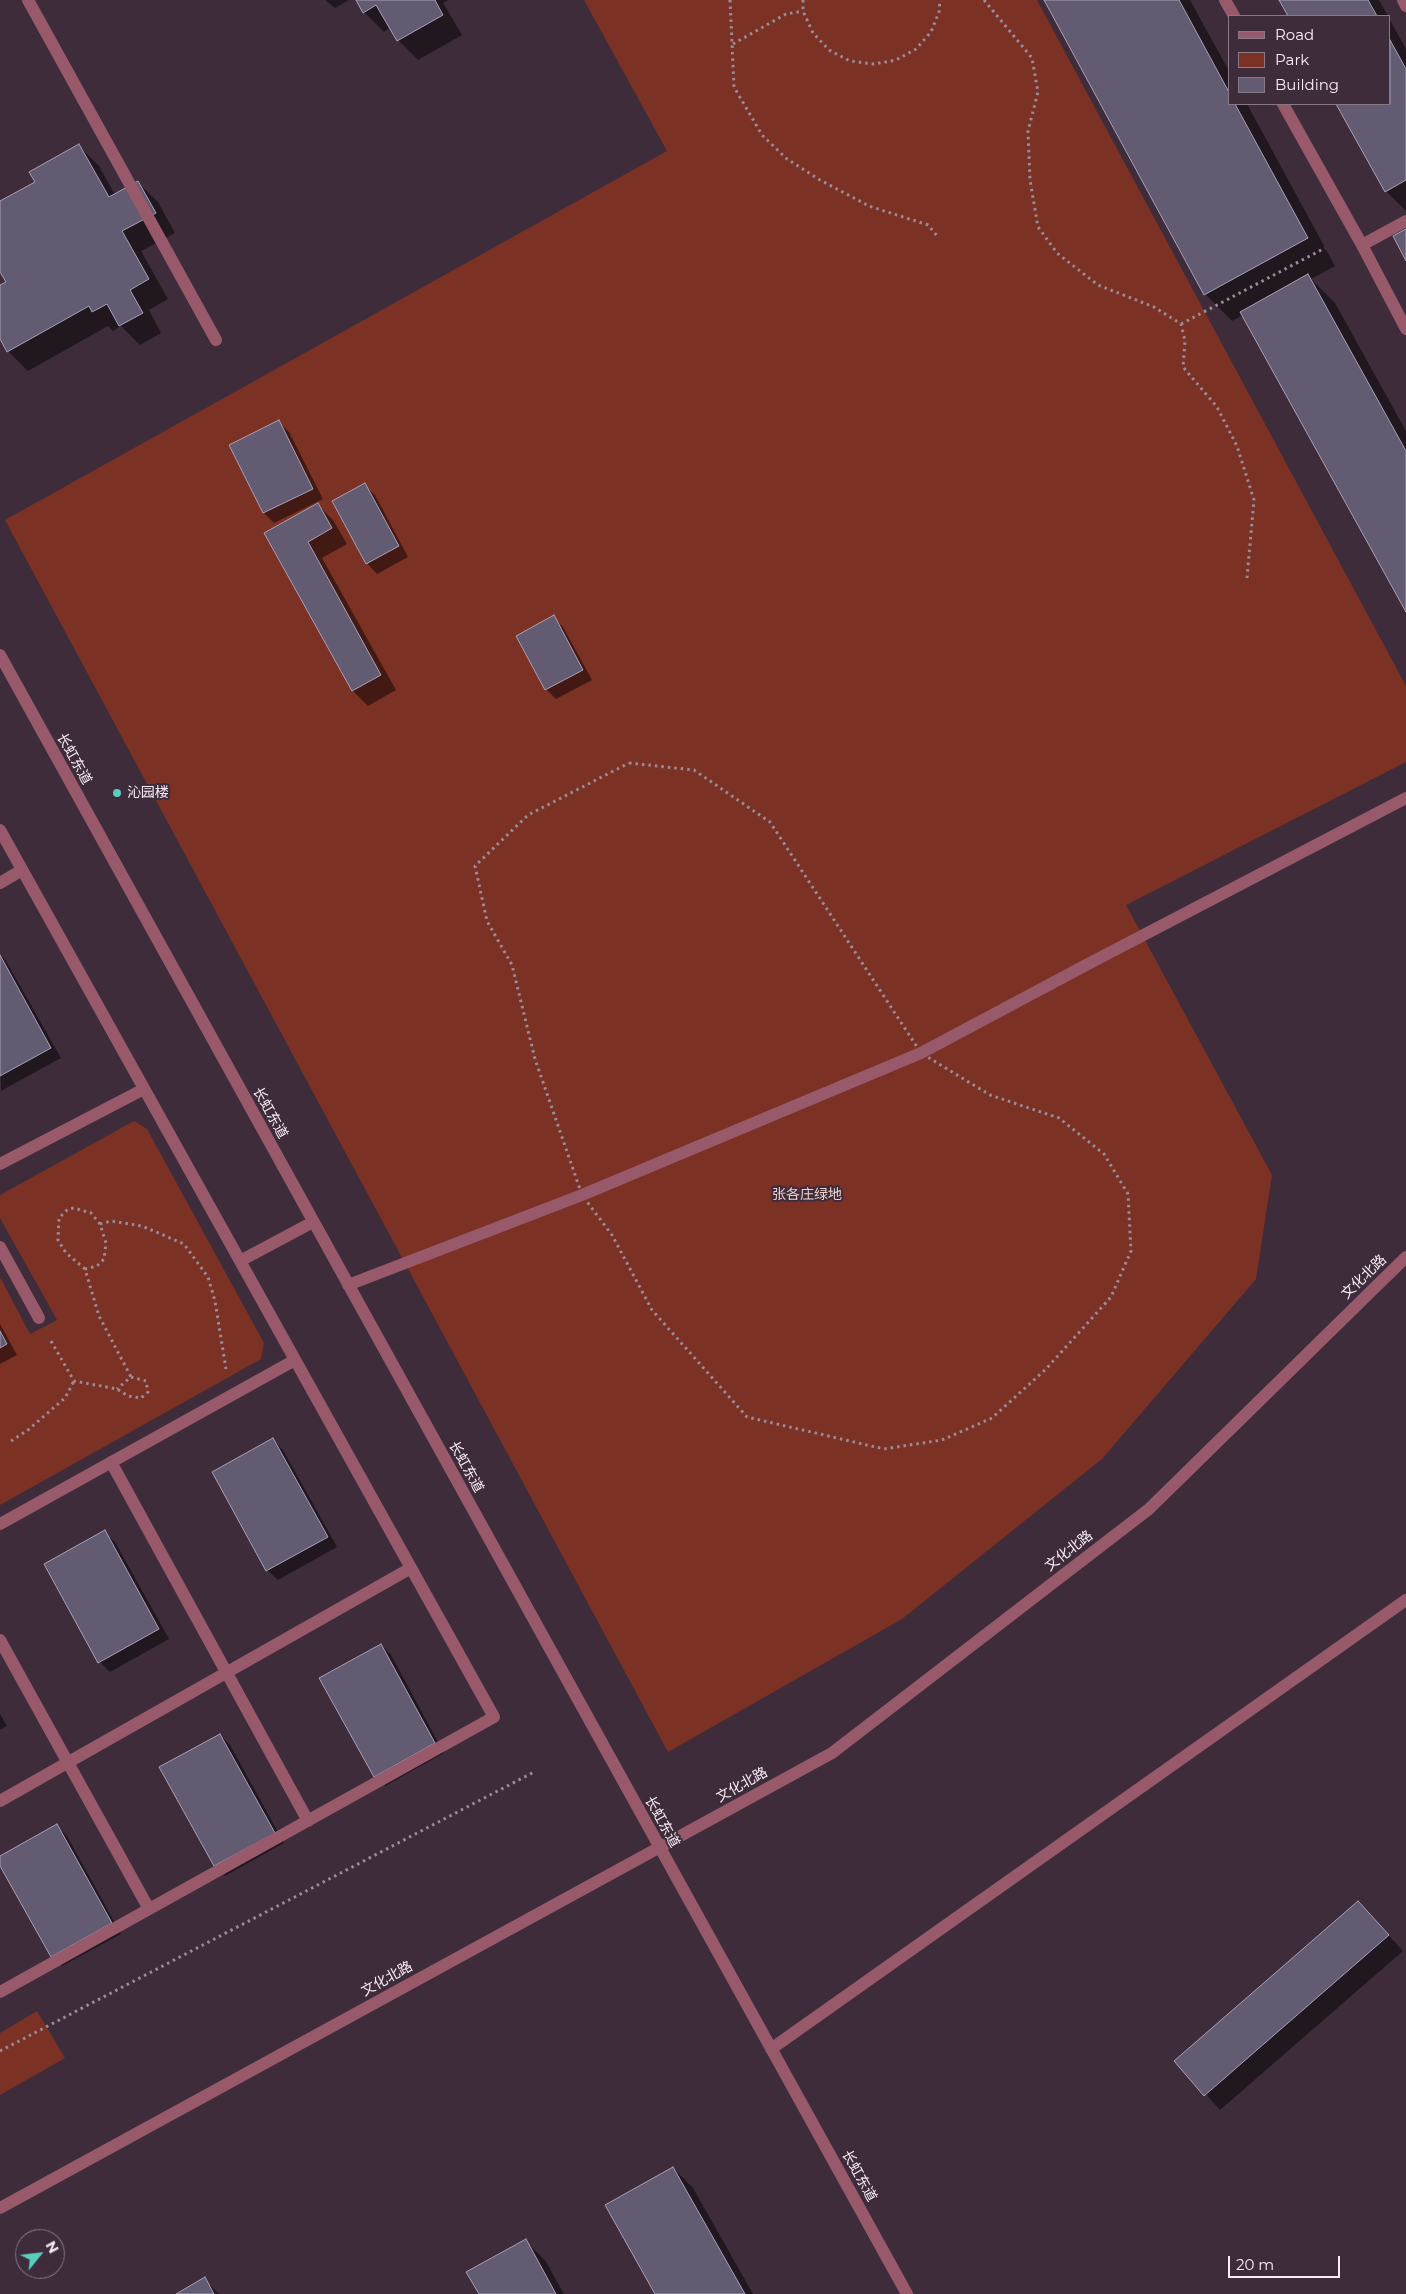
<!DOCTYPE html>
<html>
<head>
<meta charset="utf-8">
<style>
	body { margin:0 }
	#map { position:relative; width:1406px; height:2294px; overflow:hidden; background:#3e2c3b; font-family:Montserrat,sans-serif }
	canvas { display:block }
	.legend { position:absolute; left:1228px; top:15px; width:162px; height:90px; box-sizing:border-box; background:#3e2c3b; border:1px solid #887986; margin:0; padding:6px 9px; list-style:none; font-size:15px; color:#f8ecf6 }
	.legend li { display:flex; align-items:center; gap:10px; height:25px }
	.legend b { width:25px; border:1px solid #887986 }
	.north { position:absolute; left:15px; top:2229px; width:50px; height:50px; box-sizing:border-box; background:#3e2c3b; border:1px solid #887986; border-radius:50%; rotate:61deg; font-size:14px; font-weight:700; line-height:20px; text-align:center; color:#f8ecf6 }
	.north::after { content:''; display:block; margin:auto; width:18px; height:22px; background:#59cebe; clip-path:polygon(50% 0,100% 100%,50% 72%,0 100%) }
	.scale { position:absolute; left:1228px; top:2256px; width:112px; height:22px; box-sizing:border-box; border:2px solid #f8ecf6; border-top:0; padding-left:6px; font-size:15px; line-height:18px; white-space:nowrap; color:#f8ecf6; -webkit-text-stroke:4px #3e2c3b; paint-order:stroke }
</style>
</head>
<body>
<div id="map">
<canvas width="1406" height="2294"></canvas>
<ul class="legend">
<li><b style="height:6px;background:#98596b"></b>Road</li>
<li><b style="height:14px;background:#7c3125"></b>Park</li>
<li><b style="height:14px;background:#635b71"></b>Building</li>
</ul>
<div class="north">N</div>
<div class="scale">20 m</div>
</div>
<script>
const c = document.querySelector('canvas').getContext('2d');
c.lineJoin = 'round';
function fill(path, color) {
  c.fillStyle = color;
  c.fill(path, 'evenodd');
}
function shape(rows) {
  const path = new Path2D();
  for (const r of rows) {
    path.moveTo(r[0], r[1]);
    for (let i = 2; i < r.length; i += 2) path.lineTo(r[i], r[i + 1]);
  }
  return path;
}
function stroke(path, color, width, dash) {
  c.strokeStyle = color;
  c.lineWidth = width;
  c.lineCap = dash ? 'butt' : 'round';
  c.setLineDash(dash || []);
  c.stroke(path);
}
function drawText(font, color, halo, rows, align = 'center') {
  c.font = font + ' Montserrat,"Noto Sans SC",sans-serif';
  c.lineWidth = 4;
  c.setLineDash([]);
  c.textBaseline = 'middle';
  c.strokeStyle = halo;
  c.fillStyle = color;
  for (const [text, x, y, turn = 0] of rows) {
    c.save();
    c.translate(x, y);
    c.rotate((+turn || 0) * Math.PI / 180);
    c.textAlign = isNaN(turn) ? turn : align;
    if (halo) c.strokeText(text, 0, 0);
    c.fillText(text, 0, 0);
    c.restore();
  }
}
fill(shape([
	[584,0,1037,0,1406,686,1406,762,1126,905,1272,1175,1256,1279,1102,1459,902,1619,668,1752,5,520,667,151],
	[134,1121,147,1129,264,1343,261,1359,0,1505,0,1277,30,1334,57,1320,0,1218,0,1195],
	[37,2011,65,2058,0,2095,0,2033]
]), '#7c3125');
fill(shape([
	[325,0,349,0,335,8],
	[357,0,448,0,443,3,462,35,418,60,398,40,391,27,384,32,364,12],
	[1045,0,1190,0,1230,73,1230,104,1247,104,1335,266,1311,279,1335,303,1406,431,1406,610,1243,315,1232,321,1205,294],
	[1280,0,1379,0,1388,16,1289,16],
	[1390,20,1406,49,1406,211,1386,191,1338,104,1390,104],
	[79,146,99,166,115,195,138,183,158,202,175,233,141,251,168,299,149,310,161,333,140,345,121,326,113,331,108,326,28,371,8,351,0,337,0,287,7,283,0,269,0,203,36,182],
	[279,422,289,432,323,499,274,523,264,513,231,445],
	[364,485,375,495,408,557,377,574,367,563],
	[318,505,333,520,347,544,322,558,396,690,368,706,353,691,266,534],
	[553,617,563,627,592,680,556,699,546,689],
	[0,954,6,961,61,1058,1,1091],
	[0,1324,17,1355,0,1364],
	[273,1440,283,1450,337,1547,278,1580,267,1570],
	[104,1532,115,1542,169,1639,110,1672,100,1662],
	[381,1645,391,1655,444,1753,385,1786,375,1776],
	[0,1714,7,1726,0,1730],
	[220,1735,230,1745,284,1843,225,1876,215,1866],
	[57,1826,67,1836,121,1934,62,1966,52,1956,0,1863,0,1857],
	[1358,1902,1403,1951,1220,2110,1176,2061],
	[673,2168,693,2188,753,2294,657,2294],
	[525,2241,545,2260,564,2294,480,2294],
	[204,2279,219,2294,179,2294]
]), '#0007');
const building = shape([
	[356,0,435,0,443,15,397,41,376,5,363,13,356,0],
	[1044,0,1179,0,1230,94,1230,104,1235,104,1308,238,1204,295,1044,0],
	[1279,0,1368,0,1377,16,1288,16,1279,0],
	[1390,40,1406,69,1406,180,1385,192,1336,104,1390,104,1390,40],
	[79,144,109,197,138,181,156,213,122,231,149,279,130,290,143,313,119,326,107,304,92,312,89,306,7,352,0,339,0,285,6,282,0,272,0,201,35,182,29,172,79,144],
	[1406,229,1406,261,1393,236,1406,229],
	[1308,274,1406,451,1406,612,1240,312,1308,274],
	[279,420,313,489,263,513,229,445,279,420],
	[365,483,399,546,366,564,332,501,365,483],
	[318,503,332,528,308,542,381,675,352,691,264,533,318,503],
	[554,615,583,670,545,690,516,636,554,615],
	[0,955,51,1048,0,1076,0,955],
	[0,1331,7,1344,0,1348,0,1331],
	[273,1438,328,1537,266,1571,212,1472,273,1438],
	[105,1530,159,1629,98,1663,44,1564,105,1530],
	[381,1644,435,1743,374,1777,319,1678,381,1644],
	[220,1734,275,1833,214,1866,159,1767,220,1734],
	[57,1824,112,1923,51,1957,0,1866,0,1856,57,1824],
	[1358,1901,1389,1935,1204,2096,1174,2061,1358,1901],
	[673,2167,745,2294,655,2294,605,2205,673,2167],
	[526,2239,556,2294,479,2294,466,2272,526,2239],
	[205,2277,214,2294,176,2294,205,2277]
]);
fill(building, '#635b71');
stroke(building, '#a9a0b8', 1);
stroke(shape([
	[730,0,734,87,762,135,787,159,820,180,869,206,928,225,938,237],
	[803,0,803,11,813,33,829,50,850,61,874,64,896,60,916,49,931,32,939,12,940,0],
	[984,0,1032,58,1038,92,1028,131,1030,180,1038,227,1057,253,1098,285,1154,307,1181,324,1185,341,1183,367,1217,407,1237,446,1254,500,1247,578],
	[733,44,786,14,803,11],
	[1181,324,1325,248],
	[629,763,694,770,770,822,921,1053,990,1095,1059,1118,1104,1154,1128,1194,1131,1251,1111,1297,1046,1369,992,1418,942,1440,884,1449,747,1417,652,1310,612,1235,582,1195,535,1059,512,965,487,921,475,866,528,815,629,763],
	[100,1224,111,1221,142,1226,184,1244,208,1277,215,1301,226,1369],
	[85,1269,66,1253,58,1240,59,1218,68,1209,74,1208,91,1213,100,1224,106,1243,104,1259,97,1266,85,1269,99,1316,131,1377],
	[51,1341,74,1381,117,1389,128,1396,141,1398,148,1392,146,1381,131,1377,117,1389],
	[11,1441,28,1430,65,1398,74,1381],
	[0,2051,534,1772]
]), '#9a8b98', 3, [2.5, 4]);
stroke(shape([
	[28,0,216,340],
	[1225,0,1234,16],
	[1403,0,1406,6],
	[1283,104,1362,245,1406,329],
	[1362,245,1406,221],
	[0,655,907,2294],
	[0,830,494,1717,0,1992],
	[0,883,22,870],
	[0,1164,144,1089],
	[0,1247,39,1318],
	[240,1261,313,1222],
	[348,1285,582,1195,921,1053,1088,964,1406,798],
	[111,1462,308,1821],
	[0,1524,295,1360],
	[0,1640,149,1909],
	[0,1801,411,1568],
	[771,2049,1406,1600],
	[0,2208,832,1753,1149,1509,1406,1257]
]), '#98596b', 12);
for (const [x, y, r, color] of [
	[117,793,5,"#59cebe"]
]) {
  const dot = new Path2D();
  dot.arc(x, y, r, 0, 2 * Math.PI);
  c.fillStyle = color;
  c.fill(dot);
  stroke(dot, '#3e2c3b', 2);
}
drawText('14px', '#f8ecf6', '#3e2c3b', [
	["长虹东道",74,759,61],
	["长虹东道",270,1113,61],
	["文化北路",1364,1277,-44],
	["长虹东道",466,1467,61],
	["文化北路",1069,1551,-38],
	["文化北路",742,1785,-29],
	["长虹东道",662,1822,61],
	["文化北路",387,1979,-29],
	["长虹东道",859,2176,61]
]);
drawText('14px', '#f8ecf6', '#3e2c3b', [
	["沁园楼",127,793]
], 'left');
drawText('14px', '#eed2cd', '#3e2c3b', [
	["张各庄绿地",807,1195]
]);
</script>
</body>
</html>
